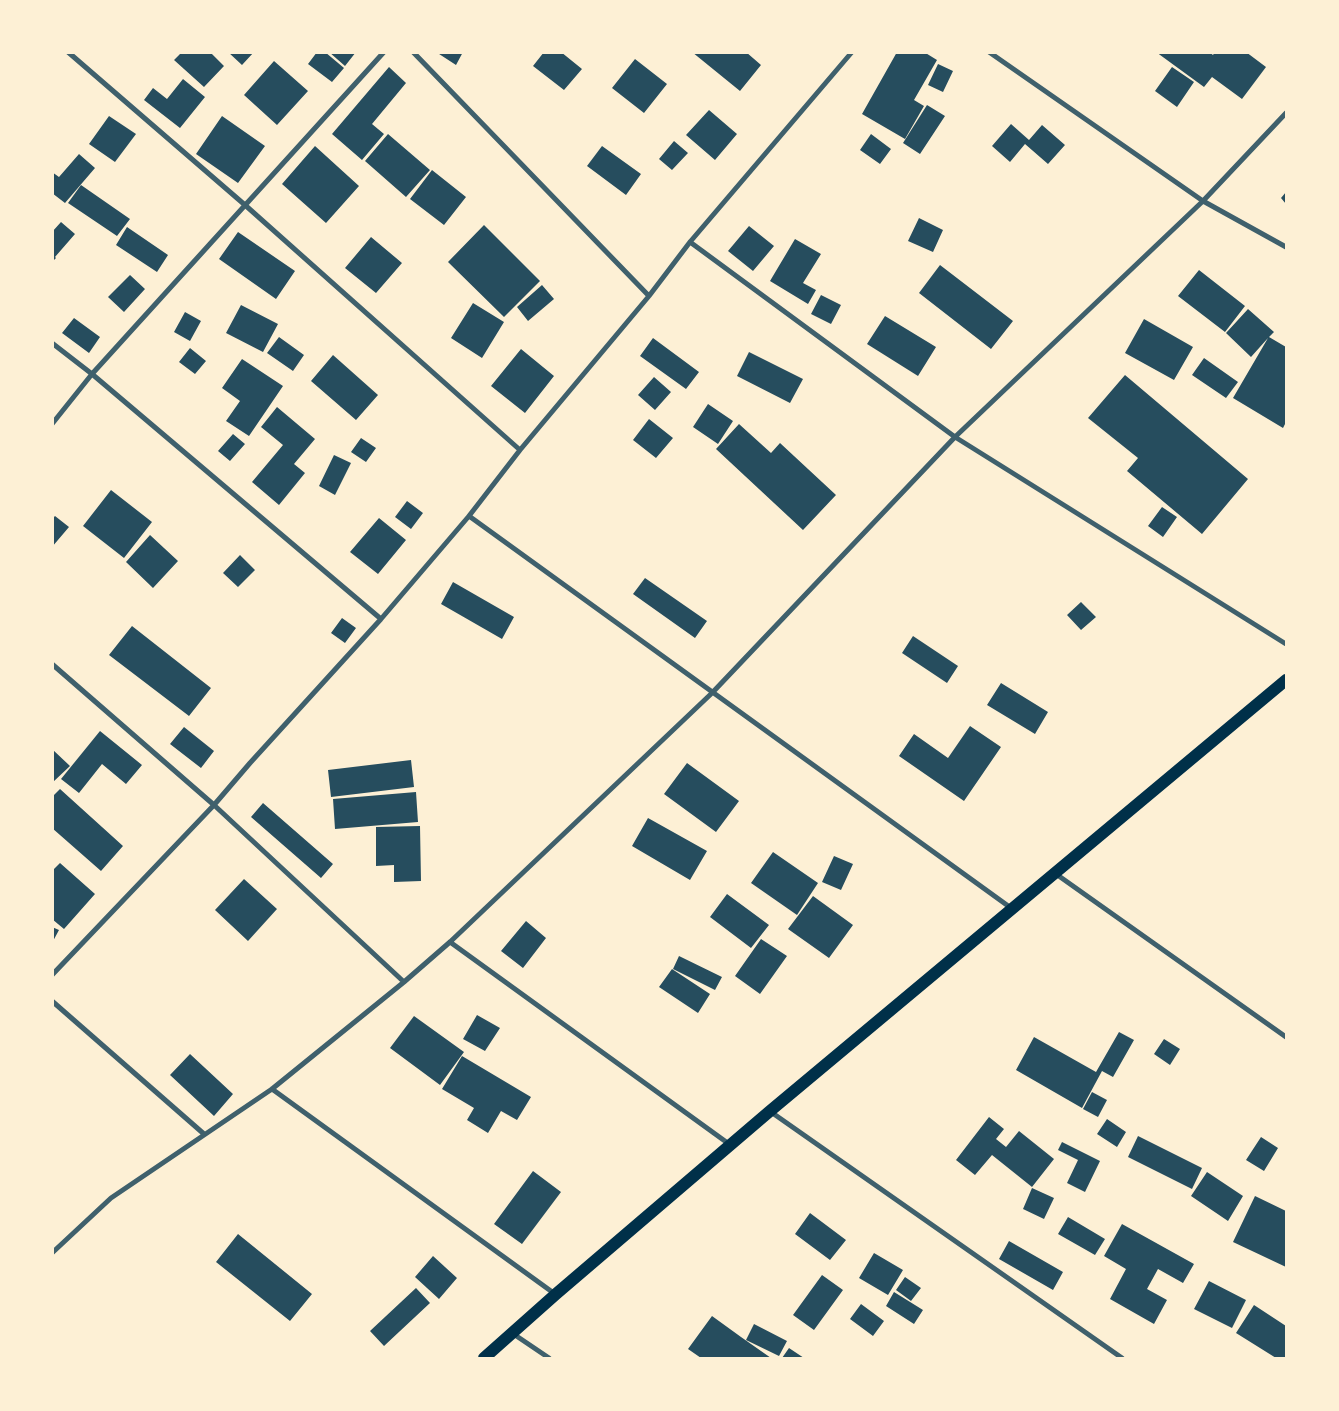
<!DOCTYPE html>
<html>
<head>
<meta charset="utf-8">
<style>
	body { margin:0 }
	#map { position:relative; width:1339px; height:1411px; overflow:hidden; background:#fdf0d5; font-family:"Noto Serif",serif }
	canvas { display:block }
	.frame { position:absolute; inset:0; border:54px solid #fdf0d5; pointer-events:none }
</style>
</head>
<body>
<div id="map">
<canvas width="1339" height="1411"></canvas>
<div class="frame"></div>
</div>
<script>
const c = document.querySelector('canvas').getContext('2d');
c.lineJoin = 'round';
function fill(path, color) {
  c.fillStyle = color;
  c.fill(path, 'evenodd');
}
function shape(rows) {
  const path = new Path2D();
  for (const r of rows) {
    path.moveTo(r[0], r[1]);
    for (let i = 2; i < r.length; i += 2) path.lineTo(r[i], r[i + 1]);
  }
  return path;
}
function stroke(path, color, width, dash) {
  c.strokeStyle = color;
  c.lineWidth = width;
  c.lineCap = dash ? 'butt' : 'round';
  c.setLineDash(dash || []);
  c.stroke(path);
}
fill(shape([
	[178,52,210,52,224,66,204,87,174,60,180,54],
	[228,52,254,52,242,65],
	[317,52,325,52,344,68,332,82,308,64],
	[329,52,356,52,345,66],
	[436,52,463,52,456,65],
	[544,52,561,52,582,69,564,90,533,66],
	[692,52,746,52,761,65,740,91],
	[897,52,924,52,937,60,914,100,924,106,905,139,862,114],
	[1156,52,1209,52,1213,55,1215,52,1246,52,1266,67,1242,99,1212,77,1204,87],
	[635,59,667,84,644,113,612,88],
	[274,61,308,91,277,125,244,95],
	[938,64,953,71,943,92,928,85],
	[389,67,406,83,372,124,384,134,362,160,332,134],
	[1172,67,1194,82,1177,107,1155,91],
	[183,79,205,97,180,128,144,100,153,88,167,99],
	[927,105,945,116,920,154,903,143],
	[709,110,737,134,715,160,686,135],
	[109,116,136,134,115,162,89,144],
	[222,116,265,146,238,183,196,154],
	[1011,124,1029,140,1042,125,1065,145,1048,164,1025,144,1010,162,992,146],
	[388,134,430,170,406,197,365,161],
	[871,134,891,149,880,164,860,150],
	[674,141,688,153,672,170,659,159],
	[315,146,359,186,326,223,282,184],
	[602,146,641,174,626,195,587,166],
	[79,154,95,168,65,203,52,193,52,172,59,177],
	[432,170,466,197,444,225,410,199],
	[81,185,130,219,117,236,68,203],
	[1286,192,1286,204,1281,198],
	[919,218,943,230,933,252,908,241],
	[61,222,75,234,55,257,56,258,52,262,52,232],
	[484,225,540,281,504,317,448,262],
	[749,226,774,246,753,271,728,251],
	[127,227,168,255,157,272,116,245],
	[238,232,295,271,276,299,219,259],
	[371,237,402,263,376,293,345,268],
	[795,239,821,254,803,283,816,290,808,304,770,281],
	[940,265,1013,321,991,349,919,293],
	[1199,270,1245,306,1225,332,1178,296],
	[130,275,145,289,124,312,108,297],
	[542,285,554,299,528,321,517,307],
	[821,295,841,305,831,324,811,314],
	[473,303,504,322,482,358,451,338],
	[241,305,278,324,263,352,226,333],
	[1248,309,1274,332,1269,337,1286,347,1286,422,1283,428,1233,398,1268,338,1251,357,1226,333],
	[185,312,201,321,190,341,174,332],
	[885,316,936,347,918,376,867,344],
	[74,318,100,337,89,353,62,333],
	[1144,319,1193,347,1174,380,1125,353],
	[279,337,304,355,293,371,267,353],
	[653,338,699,372,686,389,640,356],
	[190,348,206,361,195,374,179,362],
	[521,349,554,376,525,413,491,386],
	[749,352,803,379,790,403,737,376],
	[333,355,378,395,356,420,311,381],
	[1204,358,1238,382,1226,398,1192,375],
	[242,359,283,386,249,436,226,421,240,401,222,388],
	[1125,375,1248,479,1202,534,1127,471,1138,458,1088,418],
	[654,377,671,392,655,410,638,395],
	[708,404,733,421,718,444,693,427],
	[277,407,315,439,294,464,305,473,279,505,252,482,283,445,261,427],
	[649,419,673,438,656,458,633,440],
	[739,424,771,453,780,443,836,495,803,530,716,449],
	[233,434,245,444,230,461,218,451],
	[361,438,376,448,366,462,351,452],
	[334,455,351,463,335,495,319,486],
	[111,490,152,522,124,558,83,526],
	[407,501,423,513,411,529,395,517],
	[1162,507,1177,517,1163,537,1148,526],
	[55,516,69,527,52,547,52,519],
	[379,518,406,540,378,574,350,552],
	[150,535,178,561,153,588,126,562],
	[240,555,255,570,238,587,223,573],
	[645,578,707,621,695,638,633,594],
	[453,582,514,617,502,639,441,604],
	[1081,602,1096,617,1081,630,1067,615],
	[342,618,356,628,345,643,331,633],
	[132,626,211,688,189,716,109,655],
	[913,636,958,666,947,683,902,653],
	[1001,683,1048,712,1035,734,987,705],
	[970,726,1001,747,964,801,899,756,914,734,948,758],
	[184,727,214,751,201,768,170,744],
	[100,731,142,765,126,784,102,764,79,793,61,779],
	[52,749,70,766,52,783],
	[411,760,414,787,331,797,328,770],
	[687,763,739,801,716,832,664,794],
	[60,789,123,846,101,871,52,828,52,797],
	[416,792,418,822,335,829,333,799],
	[263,803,333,864,321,878,251,817],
	[648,818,707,851,690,880,632,846],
	[420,826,421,881,394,882,394,865,376,866,376,827],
	[773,852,818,883,797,915,751,883],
	[834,856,853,864,841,890,822,882],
	[60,863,95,894,64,929,52,919,52,871],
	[244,879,277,909,248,941,215,910],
	[727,894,769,925,751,948,710,917],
	[813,896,853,925,829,958,788,929],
	[526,921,546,938,523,968,501,951],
	[52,927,59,930,52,943],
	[761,939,787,956,760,994,735,976],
	[679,956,722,977,715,990,673,969],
	[672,969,710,994,698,1013,659,987],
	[477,1015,500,1028,485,1051,463,1039],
	[414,1016,464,1052,440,1085,390,1048],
	[1119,1032,1134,1040,1113,1077,1102,1071,1082,1108,1016,1070,1034,1037,1096,1072],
	[1164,1039,1180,1049,1170,1065,1154,1054],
	[190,1054,233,1094,214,1116,170,1075],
	[462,1056,531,1097,517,1120,501,1111,488,1133,467,1120,474,1108,442,1089],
	[1092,1092,1107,1100,1098,1117,1083,1109],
	[989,1117,1004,1129,996,1139,1006,1147,1019,1131,1054,1159,1032,1187,992,1155,975,1175,956,1160],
	[1107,1119,1126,1132,1117,1147,1097,1134],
	[1138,1136,1202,1168,1192,1189,1128,1157],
	[1261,1137,1278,1148,1264,1171,1246,1160],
	[1062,1142,1100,1161,1085,1192,1067,1183,1078,1160,1058,1150],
	[533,1171,561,1192,522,1244,494,1224],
	[1207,1172,1243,1196,1228,1221,1191,1196],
	[1032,1188,1054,1198,1044,1219,1023,1209],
	[1255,1196,1286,1211,1286,1267,1233,1242],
	[810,1213,846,1240,830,1260,795,1234],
	[1068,1217,1105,1239,1095,1255,1058,1234],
	[1122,1224,1194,1264,1183,1283,1158,1269,1147,1289,1167,1300,1154,1324,1110,1299,1126,1269,1104,1256],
	[238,1234,312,1294,290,1321,216,1262],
	[1009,1241,1063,1272,1053,1290,999,1259],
	[874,1253,903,1270,888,1295,859,1278],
	[433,1256,457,1278,439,1299,415,1277],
	[822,1275,843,1290,814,1330,793,1315],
	[905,1277,921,1288,911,1301,896,1290],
	[1209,1281,1246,1300,1232,1328,1194,1309],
	[416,1288,430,1303,384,1346,370,1331],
	[894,1292,923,1310,914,1324,886,1306],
	[861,1304,884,1321,873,1336,850,1319],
	[1254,1305,1286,1326,1286,1358,1276,1358,1236,1333],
	[712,1316,741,1337,771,1358,701,1358,688,1349],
	[754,1324,787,1341,779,1356,746,1340],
	[789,1348,804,1358,782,1358]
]), '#264d5e');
stroke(shape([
	[68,52,245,205,520,450],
	[413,52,649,296],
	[989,52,1203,201,1286,247],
	[690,242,955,437,1286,644],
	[52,343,92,374,381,619],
	[52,424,92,374,384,52],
	[469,516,1011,908],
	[52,664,214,805,404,982],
	[1056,874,1286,1037],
	[450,942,729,1144],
	[52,975,214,805,250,763,381,619,469,516,520,450,649,296,690,242,852,52],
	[52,1001,204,1134],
	[272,1089,555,1294],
	[771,1112,1122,1358],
	[52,1253,111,1198,272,1089,404,982,450,942,712,693,955,437,1203,201,1286,113],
	[512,1333,549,1358]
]), '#3f606c', 5);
stroke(shape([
	[484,1358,556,1294,770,1111,1286,680]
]), '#003049', 12);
</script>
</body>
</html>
